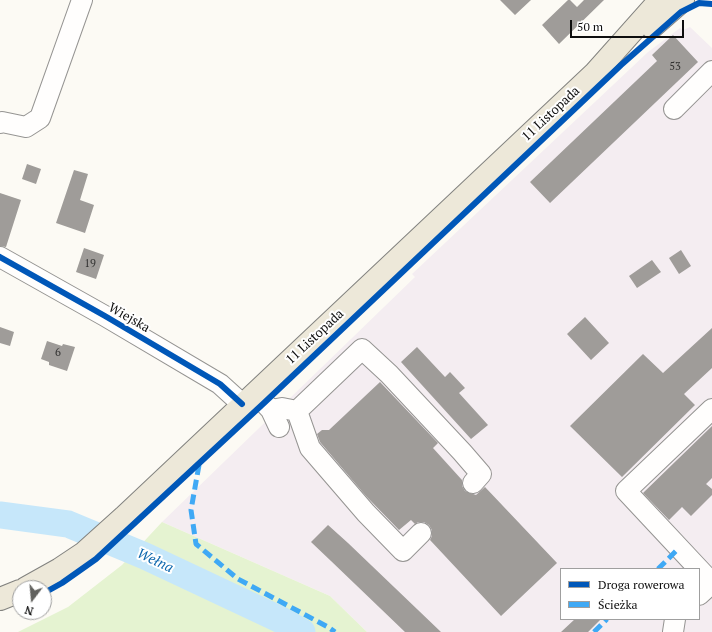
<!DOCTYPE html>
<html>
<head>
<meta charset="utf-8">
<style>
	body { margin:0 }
	#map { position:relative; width:712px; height:632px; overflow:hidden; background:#fcfaf4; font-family:"PT Serif",serif }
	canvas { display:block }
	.legend { position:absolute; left:560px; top:568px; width:140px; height:52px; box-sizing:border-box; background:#fff; border:1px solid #9f9f9f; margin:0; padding:5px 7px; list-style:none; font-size:12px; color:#0e0e0e }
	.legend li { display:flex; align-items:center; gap:8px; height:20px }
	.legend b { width:20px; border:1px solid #9f9f9f }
	.north { position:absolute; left:12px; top:580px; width:40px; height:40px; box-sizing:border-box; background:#fff; border:1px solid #9f9f9f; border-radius:50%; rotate:196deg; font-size:11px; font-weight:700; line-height:16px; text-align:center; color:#0e0e0e }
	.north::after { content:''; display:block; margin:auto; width:14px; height:18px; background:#61615e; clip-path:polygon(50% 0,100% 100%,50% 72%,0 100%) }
	.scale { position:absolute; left:570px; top:20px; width:114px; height:18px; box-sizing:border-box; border:2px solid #0e0e0e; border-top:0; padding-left:5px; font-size:12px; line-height:14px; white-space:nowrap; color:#0e0e0e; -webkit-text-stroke:3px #fff; paint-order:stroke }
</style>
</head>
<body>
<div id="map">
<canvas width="712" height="632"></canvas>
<ul class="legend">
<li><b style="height:5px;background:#0057b8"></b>Droga rowerowa</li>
<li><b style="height:5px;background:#3fa9f5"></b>Ścieżka</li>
</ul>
<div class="north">N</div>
<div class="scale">50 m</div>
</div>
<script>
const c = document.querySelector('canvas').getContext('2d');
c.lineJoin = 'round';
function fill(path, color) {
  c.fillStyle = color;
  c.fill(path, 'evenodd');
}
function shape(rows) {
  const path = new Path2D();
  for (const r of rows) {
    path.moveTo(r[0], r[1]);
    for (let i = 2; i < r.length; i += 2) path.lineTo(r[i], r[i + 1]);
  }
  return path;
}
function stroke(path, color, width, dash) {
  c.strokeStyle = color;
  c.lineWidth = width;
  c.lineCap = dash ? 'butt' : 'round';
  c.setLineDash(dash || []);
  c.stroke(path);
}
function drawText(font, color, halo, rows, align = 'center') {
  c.font = font + ' "PT Serif",serif';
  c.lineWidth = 4;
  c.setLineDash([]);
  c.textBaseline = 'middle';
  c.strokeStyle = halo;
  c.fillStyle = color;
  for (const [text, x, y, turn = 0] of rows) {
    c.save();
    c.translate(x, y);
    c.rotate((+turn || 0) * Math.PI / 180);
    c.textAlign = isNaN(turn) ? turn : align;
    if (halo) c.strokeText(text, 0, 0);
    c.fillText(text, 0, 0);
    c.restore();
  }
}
fill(shape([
	[690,27,712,48,712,632,367,632,330,596,162,522,415,277,412,274,630,69,648,52,680,28,683,30],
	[561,569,699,569,699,619,561,619]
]), '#f4edf1');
fill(shape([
	[162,522,330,596,367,632,18,632,68,607,122,565]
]), '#e5f3d1');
stroke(shape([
	[0,515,68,524,145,556,281,620,302,632]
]), '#c6e7fa', 27);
fill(shape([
	[500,0,531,0,515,15],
	[568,0,570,0,577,7,584,0,604,0,559,44,542,25],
	[673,35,698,62,550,203,530,182,657,61,652,55],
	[27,164,41,169,36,184,22,179],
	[74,170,88,174,80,200,94,205,85,233,56,223],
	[0,193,21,200,6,247,0,246],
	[84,248,104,255,96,279,76,272],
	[681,250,691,266,679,274,669,258],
	[652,260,661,272,637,288,629,276],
	[585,317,609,343,591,360,567,334],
	[0,327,14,332,10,346,0,343],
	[712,328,712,368,684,394,695,405,622,477,570,426,643,354,663,373],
	[47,341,62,346,63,344,75,347,67,371,49,365,49,362,41,359],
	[417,347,445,377,450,372,465,388,459,393,488,425,471,439,401,362],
	[380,382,438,443,433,448,462,480,462,486,465,491,476,495,485,487,557,563,501,616,430,540,432,536,432,530,429,525,424,522,418,522,415,524,411,520,399,530,366,496,320,442,317,434,322,430,329,430],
	[712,426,712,478,706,484,712,489,712,495,691,516,682,507,669,520,643,493],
	[328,525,348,543,441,632,405,632,331,561,311,542],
	[575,619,601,619,588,632,561,632]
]), '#9f9c99');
const minor = shape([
	[674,109,712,71],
	[0,123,2,122,26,127,40,118,82,0],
	[0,257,105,316,220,384,242,404],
	[255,393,271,410,282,408,297,411],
	[712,409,626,491,712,583],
	[271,410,279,427],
	[421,533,403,551,366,513,310,448,297,411,362,349,389,374,462,452,481,474,473,483],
	[699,595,712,583],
	[673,632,675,619]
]);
const major = shape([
	[652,27,683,0],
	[26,588,60,569,84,553,124,517,595,73,660,0],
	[0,599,20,591]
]);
stroke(minor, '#959492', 22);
stroke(major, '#82827f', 24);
stroke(minor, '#fffefd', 20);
stroke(major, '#ede8d9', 22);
stroke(shape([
	[199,465,191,510,196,544,238,579,328,627,335,632],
	[658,569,679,548],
	[594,632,607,619]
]), '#3fa9f5', 5, [10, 5]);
stroke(shape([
	[0,257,105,316,220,384,242,404],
	[44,593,62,583,96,559,264,403,621,65,681,12,699,3,712,4]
]), '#0057b8', 6);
drawText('11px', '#323231', null, [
	["53",675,67],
	["19",90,264],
	["6",58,353]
]);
drawText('13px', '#0e0e0e', '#fff', [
	["11 Listopada",551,114,-43],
	["Wiejska",129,318,30],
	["11 Listopada",315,337,-43]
]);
drawText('italic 14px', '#0b66ad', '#fff', [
	["Wełna",155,561,25]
]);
</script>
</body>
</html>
